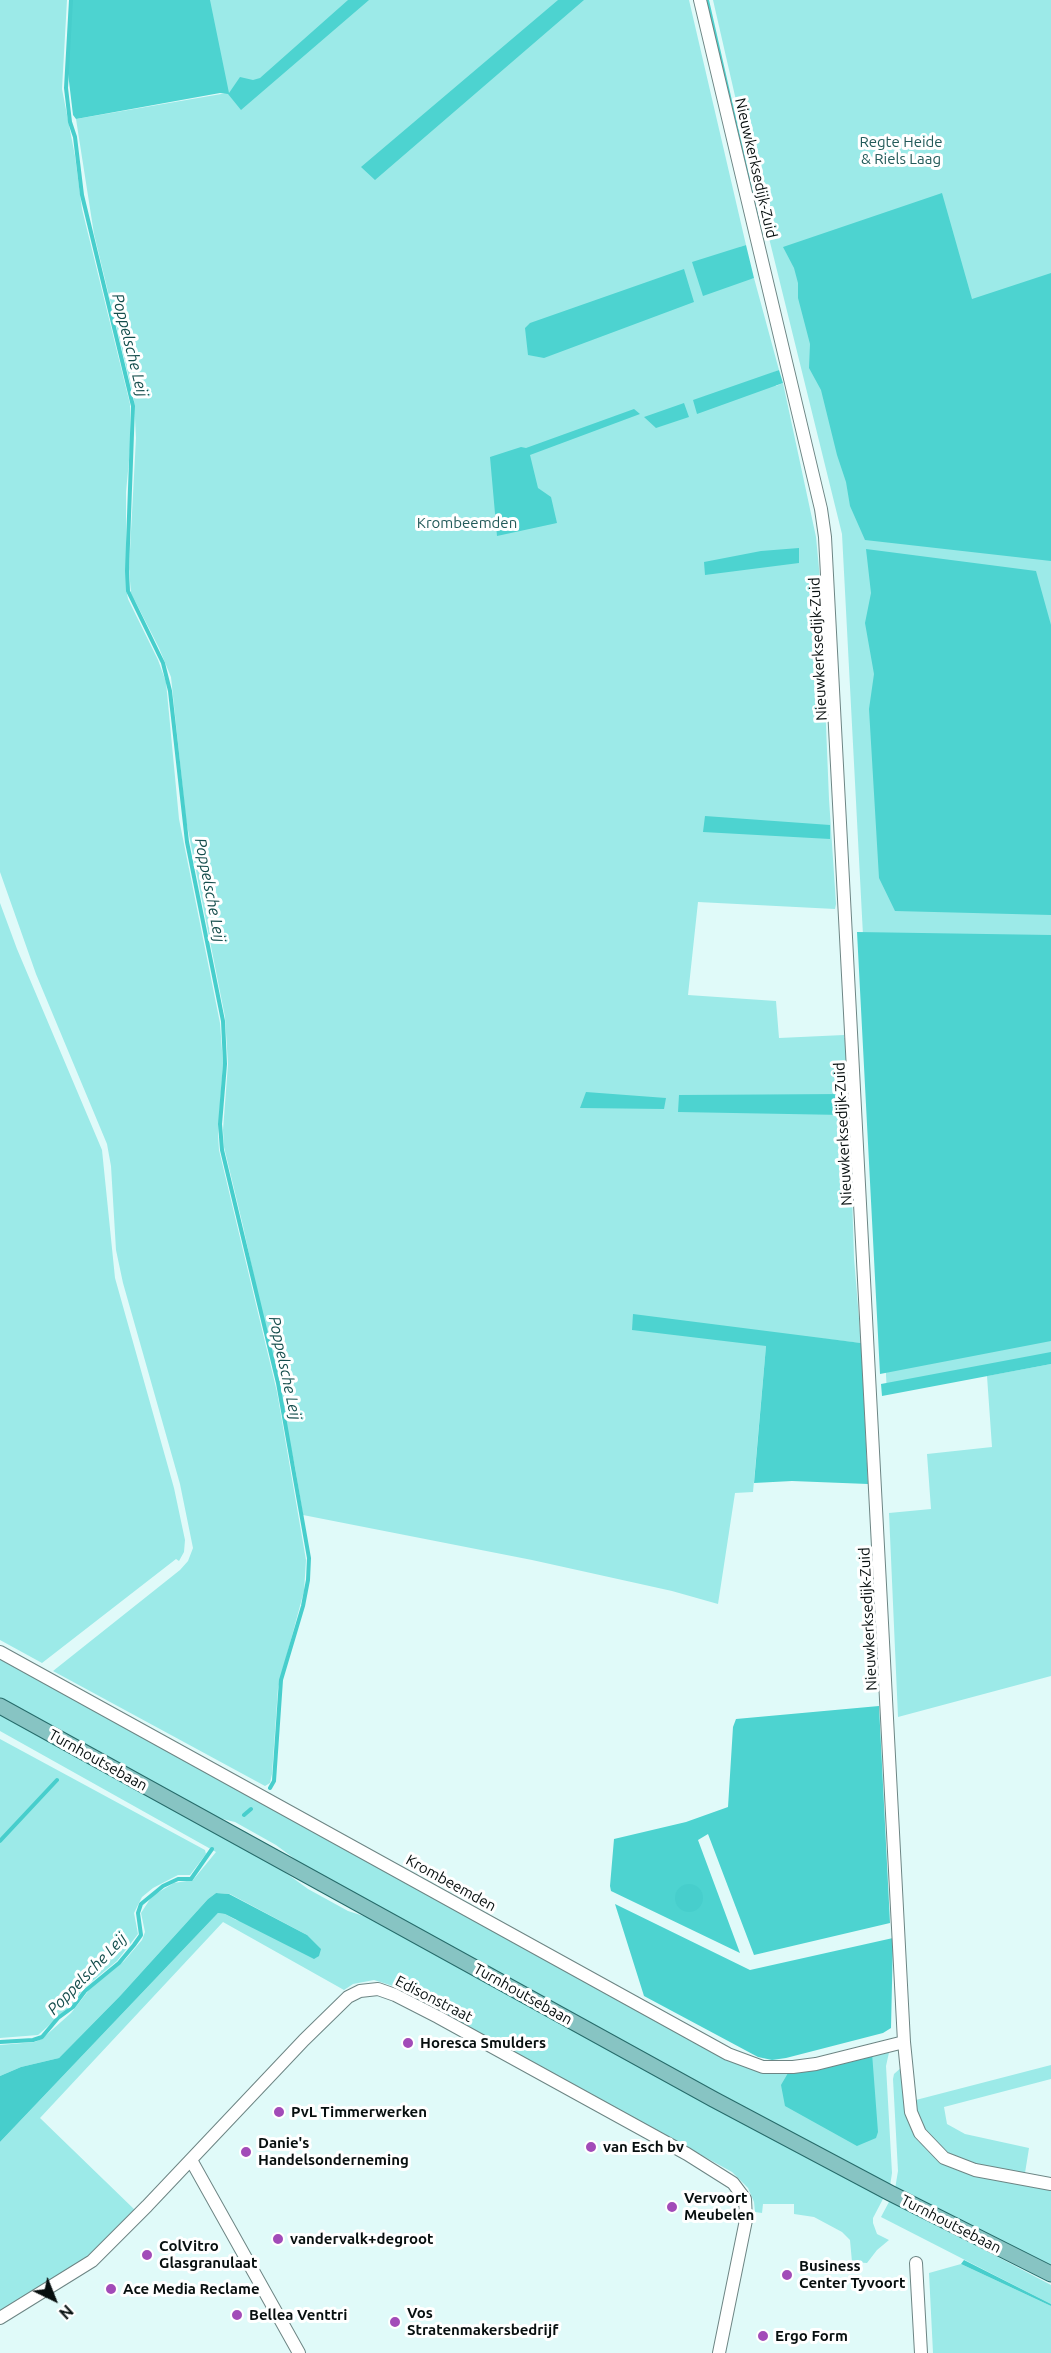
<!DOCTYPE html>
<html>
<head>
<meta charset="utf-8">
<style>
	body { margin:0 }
	#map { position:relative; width:1051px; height:2353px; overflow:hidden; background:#e0faf9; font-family:Ubuntu,sans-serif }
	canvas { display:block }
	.north { position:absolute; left:24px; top:2269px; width:60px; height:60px; -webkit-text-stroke:4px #fff; paint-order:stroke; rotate:137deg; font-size:16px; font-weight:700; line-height:24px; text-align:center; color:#070f0f }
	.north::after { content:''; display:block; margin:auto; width:21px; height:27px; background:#070f0f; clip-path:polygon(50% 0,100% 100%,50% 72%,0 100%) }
</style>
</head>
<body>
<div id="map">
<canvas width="1051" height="2353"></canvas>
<div class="north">N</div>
</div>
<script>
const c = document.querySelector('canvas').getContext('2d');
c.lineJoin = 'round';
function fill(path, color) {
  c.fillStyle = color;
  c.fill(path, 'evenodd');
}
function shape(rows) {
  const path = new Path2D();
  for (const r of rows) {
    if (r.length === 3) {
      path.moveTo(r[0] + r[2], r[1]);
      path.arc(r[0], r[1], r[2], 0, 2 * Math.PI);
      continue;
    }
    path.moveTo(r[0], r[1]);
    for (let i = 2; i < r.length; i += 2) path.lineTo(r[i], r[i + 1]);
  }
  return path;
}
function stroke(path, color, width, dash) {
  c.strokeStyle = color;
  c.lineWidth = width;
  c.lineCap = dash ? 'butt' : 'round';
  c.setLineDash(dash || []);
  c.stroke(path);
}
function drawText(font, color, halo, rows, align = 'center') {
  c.font = font + ' Ubuntu,sans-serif';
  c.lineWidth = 6;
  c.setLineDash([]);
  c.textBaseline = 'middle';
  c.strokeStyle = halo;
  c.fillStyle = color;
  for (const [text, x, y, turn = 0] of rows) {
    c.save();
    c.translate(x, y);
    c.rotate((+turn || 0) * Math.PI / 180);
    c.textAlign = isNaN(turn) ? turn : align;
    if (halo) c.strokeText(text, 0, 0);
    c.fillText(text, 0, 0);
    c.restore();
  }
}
fill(shape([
	[0,0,67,0,62,89,75,156,82,209,130,404,130,450,126,492,126,588,128,599,158,660,166,682,179,819,220,1023,223,1064,218,1134,219,1150,277,1392,306,1560,304,1591,278,1688,272,1774,270,1783,265,1786,53,1671,180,1570,188,1561,193,1548,180,1484,123,1283,116,1250,111,1166,107,1144,36,974,0,872],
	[205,0,689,0,746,245,740,247,749,279,754,278,779,370,772,373,776,386,783,383,816,537,820,579,829,799,836,904,835,909,698,902,688,995,776,1001,779,1038,844,1035,844,1038,847,1038,854,1258,861,1343,763,1332,766,1346,753,1492,735,1493,718,1604,672,1591,532,1560,303,1515,295,1467,243,1226,224,1147,223,1130,228,1064,225,1017,186,820,171,677,159,648,131,593,129,569,136,438,134,399,94,234,76,119,227,93],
	[713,0,1051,0,1051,1363,887,1394,842,534,749,157],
	[0,903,17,949,102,1150,115,1278,174,1488,185,1540,184,1552,179,1561,176,1559,42,1663,0,1640],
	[1051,1364,1051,1676,898,1717,889,1513,931,1509,927,1454,992,1447,987,1376],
	[0,1656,761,2070,872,2053,890,2048,886,2066,892,2173,890,2186,311,1871,276,1845,235,1822,214,1817,0,1699],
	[0,1712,275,1865,308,1889,348,1911,373,1919,884,2197,873,2218,873,2223,877,2234,889,2240,877,2250,867,2263,852,2262,850,2240,842,2232,814,2217,794,2214,794,2204,763,2204,762,2213,755,2212,754,2202,748,2188,732,2172,396,1987,374,1980,353,1984,344,1990,223,1922,40,2118,136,2211,89,2255,34,2292,0,2311,0,2142,218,1913,225,1914,236,1920,307,1935,230,1894,216,1893,208,1899,120,1996,59,2058,21,2067,0,2076,0,2045,35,2042,43,2038,71,2013,89,1990,124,1961,142,1940,145,1932,141,1913,152,1896,174,1883,193,1880,216,1852,0,1731],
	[0,1739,205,1850,206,1854,190,1875,178,1875,153,1888,142,1897,134,1913,138,1934,117,1961,83,1989,72,2005,38,2035,0,2038],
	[1051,2065,1051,2079,944,2107,947,2124,965,2134,1029,2148,1025,2173,966,2162,952,2157,920,2124,912,2101],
	[903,2066,915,2135,926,2149,938,2160,954,2169,966,2173,1051,2189,1051,2265,895,2189,898,2171,893,2079,894,2074],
	[890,2200,1051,2285,1051,2304,881,2217],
	[961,2264,1051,2306,1051,2353,933,2353,929,2273]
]), '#9ceae8');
fill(shape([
	[71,0,210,0,229,93,240,77,253,80,260,78,348,0,369,0,241,110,228,94,220,93,76,119,73,115,68,73],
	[558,0,584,0,375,180,361,167],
	[703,0,709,0,765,245,761,246],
	[942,193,972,299,1051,273,1051,561,865,540,850,506,846,482,837,455,821,390,809,368,810,344,798,298,798,283,794,268,783,247],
	[746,245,754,278,703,296,692,262],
	[684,269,694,302,544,358,528,355,525,328,530,323],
	[779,370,783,383,697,414,693,400],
	[684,403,689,417,656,428,644,417],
	[634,409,640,414,530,455,538,488,551,497,557,523,497,536,490,457,521,447,526,448],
	[799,548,799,563,705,575,704,562,761,551],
	[866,549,1036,571,1051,625,1051,915,895,911,879,878,869,709,874,674,865,623,871,593],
	[705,816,830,825,830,839,703,832],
	[857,932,1051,935,1051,1341,880,1374],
	[586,1092,666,1098,664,1109,580,1108],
	[844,1094,844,1115,678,1112,679,1095],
	[633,1314,861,1343,868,1484,792,1481,754,1483,766,1346,632,1330],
	[1051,1352,1051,1364,882,1396,881,1384],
	[879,1706,890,1923,754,1955,708,1834,698,1840,740,1953,611,1891,610,1886,614,1839,686,1822,728,1807,733,1727,736,1719],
	[615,1904,750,1970,893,1938,891,2028,883,2033,786,2058,772,2060,758,2057,644,1996],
	[872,2053,878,2132,876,2138,857,2146,785,2106,781,2085,788,2073]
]), '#4dd3d0');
fill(shape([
	[689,1898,14],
	[216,1893,229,1894,307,1935,321,1949,319,1956,314,1959,225,1914,218,1913,0,2142,0,2076,21,2067,59,2058,120,1996,208,1899],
	[964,2260,1051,2304,1051,2306,961,2264]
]), '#47cecc');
stroke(shape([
	[71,0,66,88,70,122,75,137,82,195,133,406,127,571,128,591,163,663,170,691,187,842,223,1021,225,1064,220,1124,222,1150,278,1383,309,1558,308,1580,303,1606,281,1680,274,1781,270,1788],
	[244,1815,251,1809],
	[0,1841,57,1780],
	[0,2042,33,2040,42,2037,58,2018,73,2007,85,1991,119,1963,134,1945,141,1935,138,1913,141,1904,163,1886,178,1879,191,1879,212,1849]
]), '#47cecc', 4);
const minor = shape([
	[700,0,821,509,825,537,904,2042,911,2112,920,2133,944,2158,975,2170,1051,2184],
	[0,1652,728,2054,763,2067,793,2067,816,2064,904,2042],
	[191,2160,299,2353],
	[916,2263,921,2353],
	[0,2318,92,2261,147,2206,304,2040,348,1997,360,1991,378,1989,395,1995,438,2017,687,2154,733,2183,745,2199,746,2220,719,2353]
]);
const major = shape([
	[0,1706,713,2099,890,2193,1051,2274]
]);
stroke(minor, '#6d8584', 14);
stroke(major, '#266b6a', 17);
stroke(minor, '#fff', 12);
stroke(major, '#87c4c3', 15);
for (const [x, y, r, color] of [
	[408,2043,6,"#a24bb8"],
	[279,2112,6,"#a24bb8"],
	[591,2147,6,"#a24bb8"],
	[246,2152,6,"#a24bb8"],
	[672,2207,6,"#a24bb8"],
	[278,2239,6,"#a24bb8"],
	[147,2255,6,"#a24bb8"],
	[787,2275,6,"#a24bb8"],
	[111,2289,6,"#a24bb8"],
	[237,2315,6,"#a24bb8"],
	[395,2322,6,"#a24bb8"],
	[763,2336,6,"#a24bb8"]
]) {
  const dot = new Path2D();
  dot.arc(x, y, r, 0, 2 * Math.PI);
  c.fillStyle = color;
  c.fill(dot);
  stroke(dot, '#fff', 2);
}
drawText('15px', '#235b5a', '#fff', [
	["Regte Heide",901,142],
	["& Riels Laag",901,159],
	["Krombeemden",467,523]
]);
drawText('15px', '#070f0f', '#fff', [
	["Nieuwkerksedijk-Zuid",756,168,77],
	["Nieuwkerksedijk-Zuid",818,649,-93],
	["Nieuwkerksedijk-Zuid",843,1134,-93],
	["Nieuwkerksedijk-Zuid",868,1619,-93],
	["Turnhoutsebaan",98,1760,29],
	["Krombeemden",451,1883,29],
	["Turnhoutsebaan",523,1994,29],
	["Edisonstraat",434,1999,27],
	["Turnhoutsebaan",951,2224,27]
]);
drawText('bold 15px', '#070f0f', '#fff', [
	["Horesca Smulders",420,2043],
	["PvL Timmerwerken",291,2112],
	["Danie's",258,2143],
	["Handelsonderneming",258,2160],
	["van Esch bv",603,2147],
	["Vervoort",684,2198],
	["Meubelen",684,2215],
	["vandervalk+degroot",290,2239],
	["ColVitro",159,2246],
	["Glasgranulaat",159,2263],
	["Business",799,2266],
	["Center Tyvoort",799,2283],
	["Ace Media Reclame",123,2289],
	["Vos",407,2313],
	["Stratenmakersbedrijf",407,2330],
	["Bellea Venttri",249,2315],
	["Ergo Form",775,2336]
], 'left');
drawText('italic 16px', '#154e4d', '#fff', [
	["Poppelsche Leij",130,345,76],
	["Poppelsche Leij",210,890,79],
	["Poppelsche Leij",285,1368,78],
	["Poppelsche Leij",87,1974,-46]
]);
</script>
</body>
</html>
